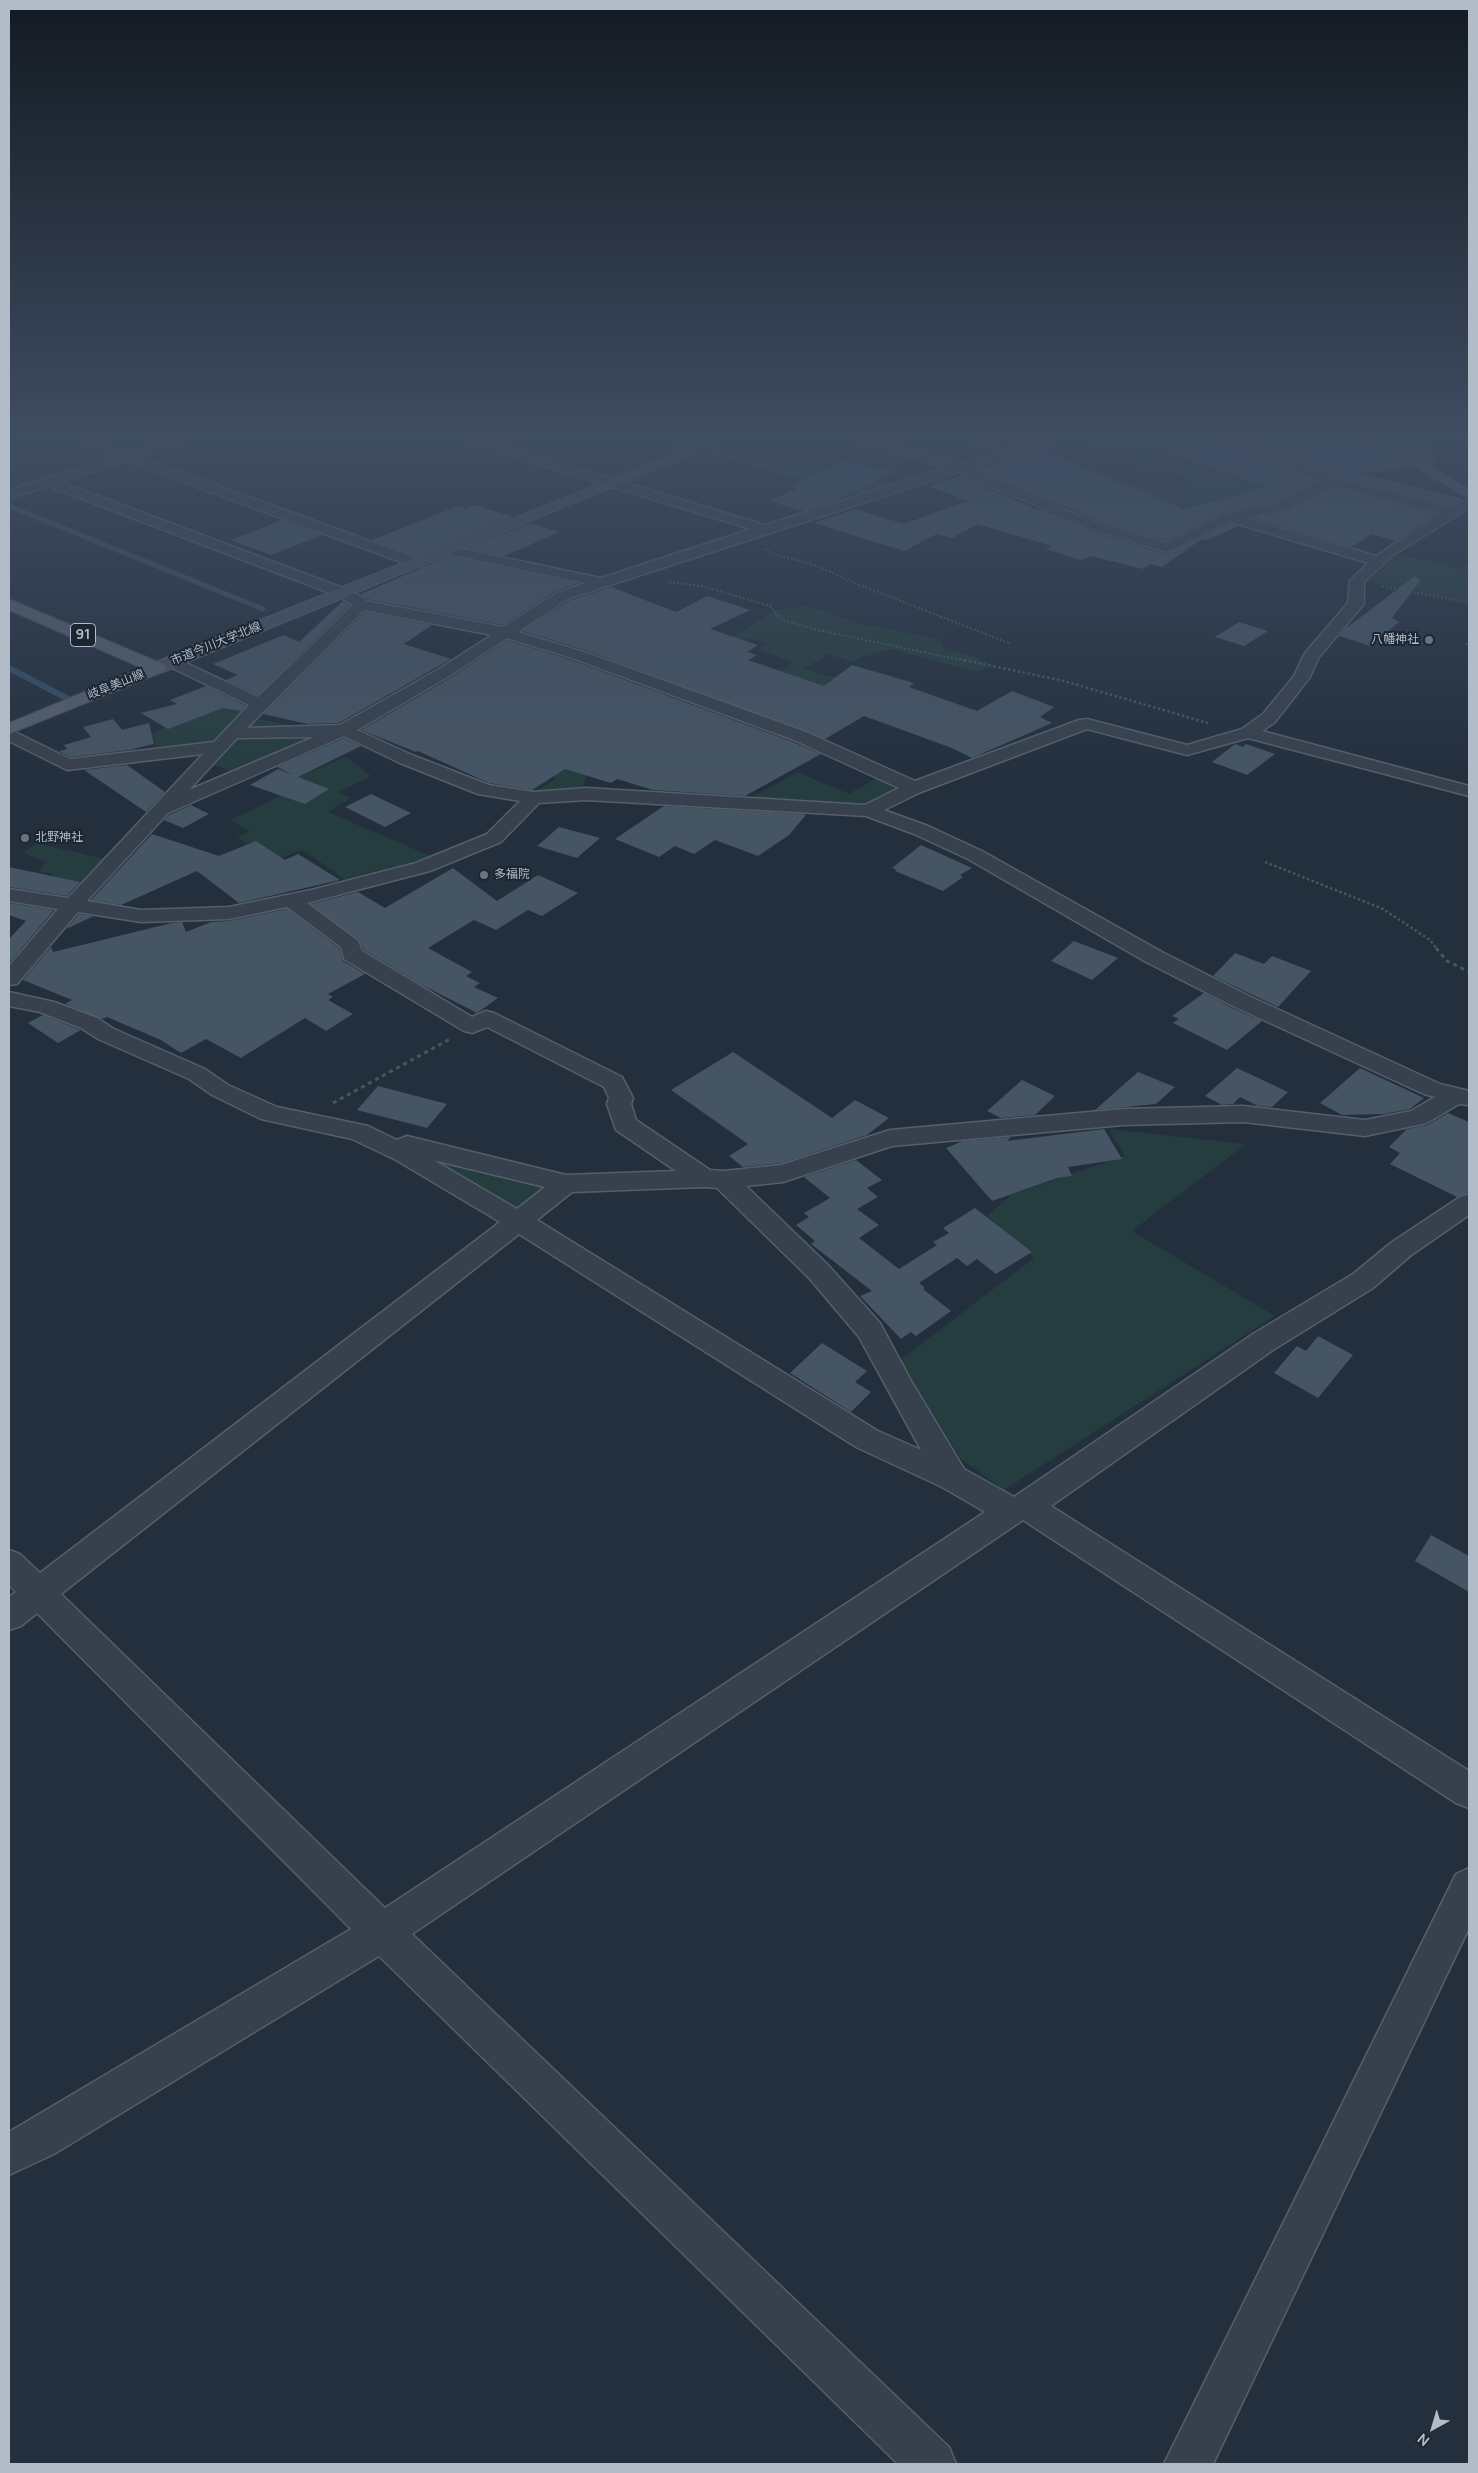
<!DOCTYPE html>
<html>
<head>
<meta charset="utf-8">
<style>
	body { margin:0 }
	#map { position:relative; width:1478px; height:2473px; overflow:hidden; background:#232f3d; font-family:Manrope,sans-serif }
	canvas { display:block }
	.frame { position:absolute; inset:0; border:10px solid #b2bcc9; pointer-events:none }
	.north { position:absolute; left:1408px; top:2403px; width:50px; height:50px; -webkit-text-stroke:4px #1c2632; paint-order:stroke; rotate:219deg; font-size:14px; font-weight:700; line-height:20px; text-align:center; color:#b2bcc9 }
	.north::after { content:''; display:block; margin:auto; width:18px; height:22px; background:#b2bcc9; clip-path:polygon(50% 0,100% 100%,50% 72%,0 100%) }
</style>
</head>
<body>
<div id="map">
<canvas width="1478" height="2473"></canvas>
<div class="frame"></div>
<div class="north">N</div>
</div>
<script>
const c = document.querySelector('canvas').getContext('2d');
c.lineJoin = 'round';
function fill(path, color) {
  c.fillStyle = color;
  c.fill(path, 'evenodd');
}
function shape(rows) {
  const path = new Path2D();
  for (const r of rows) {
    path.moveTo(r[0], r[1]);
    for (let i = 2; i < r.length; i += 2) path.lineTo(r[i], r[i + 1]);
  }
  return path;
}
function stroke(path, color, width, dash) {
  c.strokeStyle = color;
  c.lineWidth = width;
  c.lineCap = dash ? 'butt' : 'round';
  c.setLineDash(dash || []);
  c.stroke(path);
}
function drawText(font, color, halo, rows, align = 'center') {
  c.font = font + ' Manrope,"Noto Sans JP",sans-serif';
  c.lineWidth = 4;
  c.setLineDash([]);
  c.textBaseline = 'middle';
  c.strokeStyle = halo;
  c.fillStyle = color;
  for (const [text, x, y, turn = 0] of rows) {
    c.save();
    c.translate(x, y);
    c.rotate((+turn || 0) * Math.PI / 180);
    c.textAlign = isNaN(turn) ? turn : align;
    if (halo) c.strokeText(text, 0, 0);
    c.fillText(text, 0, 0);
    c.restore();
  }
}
fill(shape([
	[1088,440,1162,440,1143,448,1260,486,1285,477,1219,514,1228,517,1217,520,1168,502,1138,510,1056,495,1041,498,994,479,1012,472,1111,489,1128,484,1160,484,1169,487,1191,481,1166,471,1157,474,1127,464,1139,459,1085,443],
	[788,457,893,486,870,492,764,464],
	[1397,554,1461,569,1469,562,1469,603,1369,581],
	[806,606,862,624,939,639,944,648,977,657,988,667,977,672,891,649,861,657,853,662,828,654,804,669,830,677,838,676,817,717,793,729,741,712,781,688,764,681,794,663,759,650,766,643,748,638,666,685,643,677,720,645,776,610],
	[230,695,251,709,220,742,158,752,152,733,215,706],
	[252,718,289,725,297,729,251,732,243,728],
	[328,733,236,773,212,764,230,741,243,736],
	[566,756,586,775,583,787,532,793,556,779,541,772],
	[346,757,371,776,338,792,351,798,328,812,433,857,344,879,303,850,274,860,237,837,250,831,230,820,304,785,298,777],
	[797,772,849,794,876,778,899,788,860,808,747,800],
	[37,843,104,859,68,894,41,888,54,874,38,871,46,862,23,853],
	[1109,1129,1246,1144,1132,1231,1275,1316,1004,1490,961,1459,900,1360,1034,1258,987,1216,1012,1194,1125,1156],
	[450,1161,557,1185,521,1211,443,1165]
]), '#253d3e');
stroke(shape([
	[671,440,690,446],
	[966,440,1003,450],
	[712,452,817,481],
	[844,488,865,494],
	[9,506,263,609]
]), '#364c65', 5);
stroke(shape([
	[9,668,74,702]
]), '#364c65', 6);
fill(shape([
	[1144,440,1214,440,1315,482,1277,501,1225,512,1166,541,1100,521,979,470,1041,450,1184,509,1266,487,1143,444],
	[1240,440,1368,440,1413,468,1360,473,1462,499,1451,505,1336,477],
	[1390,440,1432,440,1437,465,1433,466],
	[843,461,895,472,834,501,804,511,769,501,797,488,790,486],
	[963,475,967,480,1088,531,1166,554,1231,524,1239,526,1207,540,1202,539,1162,567,1150,564,1143,569,1091,556,1081,560,1046,549,1052,546,977,524,952,538,937,534,904,551,814,523,855,509,904,524,967,501,929,486],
	[1333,488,1436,514,1395,541,1372,534,1352,547,1254,518,1288,511],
	[476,505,513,517,416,556,372,540,458,506,466,509],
	[282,520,323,535,271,555,230,540],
	[531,523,560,532,504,556,468,548],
	[449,556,578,583,556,591,503,625,367,599,361,594],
	[1415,576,1420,581,1392,618,1399,622,1371,646,1339,636,1345,629],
	[611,587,676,612,707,596,750,610,710,629,758,645,747,652,757,655,748,660,824,686,852,665,914,683,909,687,977,711,1012,691,1054,707,1040,717,1052,723,972,758,952,748,864,716,825,739,585,650,522,631,568,601],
	[343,601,350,605,258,695,226,680,238,675,213,664,284,635,299,642],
	[365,612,432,625,404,644,451,659,339,723,308,724,263,714],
	[1239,622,1268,631,1244,646,1215,637],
	[507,640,571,660,793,742,821,754,745,796,653,790,617,779,611,783,565,769,532,790,489,783,418,751,416,752,361,730,452,677],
	[206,686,246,706,241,711,223,708,168,729,141,713,177,704,170,700],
	[113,719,122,730,149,723,154,744,129,750,70,757,59,751,67,749,64,745,91,737,83,727],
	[344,738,361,746,298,777,329,789,305,804,250,785,278,769,293,775,277,767],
	[1235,744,1243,747,1246,744,1275,754,1247,775,1212,762],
	[127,765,165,792,146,812,84,770],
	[371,794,411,813,385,827,345,807],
	[191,805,209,814,183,828,164,820,169,815],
	[664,806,802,814,806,815,789,835,758,856,715,840,694,854,675,846,659,857,615,839],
	[559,827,600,838,577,858,537,846],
	[152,834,219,856,256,841,285,860,298,854,340,880,239,903,197,871,121,905,91,900],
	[921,845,972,868,960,875,963,877,943,891,895,871,897,870,892,868],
	[9,867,80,882,67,896,9,887],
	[453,868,497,901,538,875,578,893,542,916,528,910,496,930,474,920,428,948,472,972,466,976,480,983,474,987,498,998,477,1013,422,985,364,950,359,940,311,904,358,892,385,908],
	[9,903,54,910,9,963,9,939,26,921,9,915],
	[287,909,339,948,343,961,365,974,328,994,333,997,328,1000,353,1014,326,1031,305,1018,241,1058,206,1039,181,1053,161,1040,107,1017,102,1019,65,1004,72,1000,23,980,51,947,53,952,172,923,182,922,186,932,211,922,229,921],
	[79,914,94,916,66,929],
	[1074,941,1118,958,1092,980,1051,961],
	[1235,953,1264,964,1272,956,1311,971,1278,1007,1213,976],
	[1204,993,1232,1008,1262,1021,1227,1050,1173,1023,1179,1019,1172,1016],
	[43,1015,80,1030,81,1030,58,1043,28,1023],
	[733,1052,832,1118,855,1100,889,1118,867,1135,782,1163,743,1167,729,1156,748,1144,671,1090],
	[1237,1068,1288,1092,1272,1107,1258,1106,1240,1097,1233,1104,1222,1105,1205,1096],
	[1360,1068,1424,1098,1410,1109,1384,1114,1342,1115,1320,1103],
	[1138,1072,1175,1087,1156,1104,1095,1110],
	[1022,1080,1055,1096,1035,1115,1001,1118,987,1111],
	[378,1086,447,1104,427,1128,357,1110],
	[1448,1113,1469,1122,1469,1192,1457,1197,1390,1164,1400,1153,1389,1147,1407,1129,1428,1125],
	[1104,1129,1122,1159,1068,1167,1072,1176,1057,1178,992,1201,946,1148,963,1141,1011,1137,1007,1141],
	[856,1160,882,1180,867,1188,878,1197,857,1209,879,1225,859,1238,899,1269,937,1245,933,1242,949,1233,943,1228,975,1208,1032,1252,996,1274,977,1259,967,1266,957,1258,919,1283,925,1288,923,1289,951,1311,916,1336,911,1332,901,1339,860,1296,872,1291,811,1244,815,1241,796,1225,809,1217,804,1213,830,1198,804,1177],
	[1318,1336,1353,1355,1318,1398,1274,1373,1297,1346,1306,1351],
	[822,1343,867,1371,855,1382,871,1392,851,1412,790,1373],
	[1431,1535,1469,1556,1469,1592,1415,1561]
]), '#465564');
const street = shape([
	[73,440,91,440,127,453,169,440,188,440,139,457,422,560,424,563,422,566,412,566,126,461,61,482,348,590,362,597,366,601,503,627,557,593,585,583,443,553,441,550,443,547,448,546,601,578,751,529,466,443,464,440,484,440,765,525,948,467,856,443,854,440,875,440,962,463,1033,440,1052,440,1050,443,972,468,978,472,1044,498,1058,507,1099,523,1166,543,1226,514,1278,503,1320,482,1216,440,1234,440,1335,479,1451,507,1469,498,1469,508,1393,555,1364,582,1364,604,1319,657,1310,677,1275,722,1262,731,1469,786,1469,796,1248,738,1187,755,1087,729,921,792,884,810,928,826,982,851,1162,952,1249,996,1440,1084,1469,1091,1469,1105,1459,1104,1427,1123,1365,1136,1243,1122,1123,1125,892,1146,783,1182,746,1186,827,1264,880,1323,910,1379,964,1469,1014,1497,1253,1334,1353,1274,1392,1242,1460,1197,1469,1194,1469,1215,1410,1256,1373,1288,1273,1350,1051,1506,1469,1771,1469,1808,1456,1803,1023,1520,412,1934,949,2447,956,2464,898,2464,379,1956,54,2154,9,2175,9,2132,351,1929,37,1613,21,1626,9,1630,9,1597,16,1592,9,1585,9,1550,20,1554,40,1573,500,1222,396,1160,352,1139,261,1119,212,1095,189,1079,98,1039,81,1028,40,1012,9,1006,9,992,54,1002,97,1018,114,1029,205,1069,228,1085,277,1107,368,1126,397,1140,407,1136,566,1175,676,1171,616,1130,607,1104,609,1098,604,1087,487,1027,472,1033,464,1031,344,959,341,947,287,907,229,919,141,922,78,912,17,984,9,985,9,966,58,909,9,901,9,889,68,898,203,754,67,770,9,741,9,729,70,759,214,742,249,705,166,665,164,662,166,659,178,659,258,697,353,605,338,596,48,486,9,498,9,490,114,457,73,440],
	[961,471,968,478,1034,504,1048,513,1089,529,1167,552,1231,522,1368,563,1350,581,1348,603,1305,653,1294,676,1263,714,1242,729,1187,745,1087,719,1079,720,915,781,806,732,584,652,518,632,567,599,961,471],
	[1333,486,1441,513,1376,556,1246,518,1287,509,1333,486],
	[364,610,492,635,439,669,340,725,247,728,364,610],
	[507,638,572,658,794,740,899,788,865,805,586,788,534,792,489,785,412,755,357,730,451,675,507,638],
	[344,736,400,763,478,794,520,801,487,834,416,863,311,890,229,907,141,910,87,901,168,813,344,736],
	[314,737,189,790,237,738,314,737],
	[586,800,866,816,914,834,968,859,1146,962,1233,1006,1424,1094,1435,1097,1411,1111,1365,1120,1243,1106,1123,1109,890,1130,781,1165,724,1171,710,1170,636,1120,631,1104,633,1098,622,1077,494,1013,486,1011,472,1017,362,951,358,941,307,903,430,871,501,842,539,803,586,800],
	[435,1161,437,1161,545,1187,517,1209,435,1161],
	[704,1187,717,1188,809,1278,859,1337,921,1450,878,1431,537,1220,572,1192,704,1187],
	[519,1234,856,1447,942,1487,985,1512,385,1908,61,1594,519,1234],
	[1469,1868,1469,1928,1213,2464,1164,2464,1456,1874,1469,1868]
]);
const secondary = shape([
	[709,440,727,440,163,672,157,673,151,672,148,668,151,664,709,440]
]);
const primary = shape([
	[1370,440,1386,440,1469,489,1469,499,1370,440],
	[9,599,163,664,166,668,163,672,9,734,9,723,142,668,9,610,9,599]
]);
stroke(street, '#555f6b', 3);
stroke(secondary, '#555f6b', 2);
stroke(primary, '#404a56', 2);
stroke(shape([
	[765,549,773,554,815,565,855,583,1011,644],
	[669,582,702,586,770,606,782,620,818,630,965,661],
	[1382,586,1469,603],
	[1466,645,1469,641]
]), '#435a5b', 2, [2, 2]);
stroke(shape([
	[959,659,1064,681,1208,723],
	[1265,862,1383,909,1430,940,1437,949]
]), '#435a5b', 2.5, [2.5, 2.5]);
stroke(shape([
	[1436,948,1447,961,1469,972],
	[333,1103,450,1039]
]), '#435a5b', 3, [4, 4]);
fill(street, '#37414d');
fill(secondary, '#455060');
fill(primary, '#55606d');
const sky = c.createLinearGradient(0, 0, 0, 786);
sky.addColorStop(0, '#131a22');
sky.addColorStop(0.56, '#3f4d62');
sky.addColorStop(1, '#3f4d6200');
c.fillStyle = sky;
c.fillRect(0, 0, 1478, 786);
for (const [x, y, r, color] of [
	[1429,640,5,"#6b7280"],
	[25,838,5,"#6b7280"],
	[484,875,5,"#6b7280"]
]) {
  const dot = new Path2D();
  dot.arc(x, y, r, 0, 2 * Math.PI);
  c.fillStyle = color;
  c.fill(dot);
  stroke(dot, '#1c2632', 2);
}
drawText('12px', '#b2bcc9', '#1c2632', [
	["八幡神社",1419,640,"right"],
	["北野神社",35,838],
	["多福院",494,875]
], 'left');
drawText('12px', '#b2bcc9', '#1c2632', [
	["市道今川大学北線",216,644,-22],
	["岐阜美山線",116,685,-22]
]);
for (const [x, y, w] of [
	[83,635,25]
]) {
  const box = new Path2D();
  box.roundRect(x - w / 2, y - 11.5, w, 23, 4);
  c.fillStyle = '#1c2632';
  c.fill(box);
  stroke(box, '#b2bcc9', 1);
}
drawText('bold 14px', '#b2bcc9', null, [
	["91",83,635]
]);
</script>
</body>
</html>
